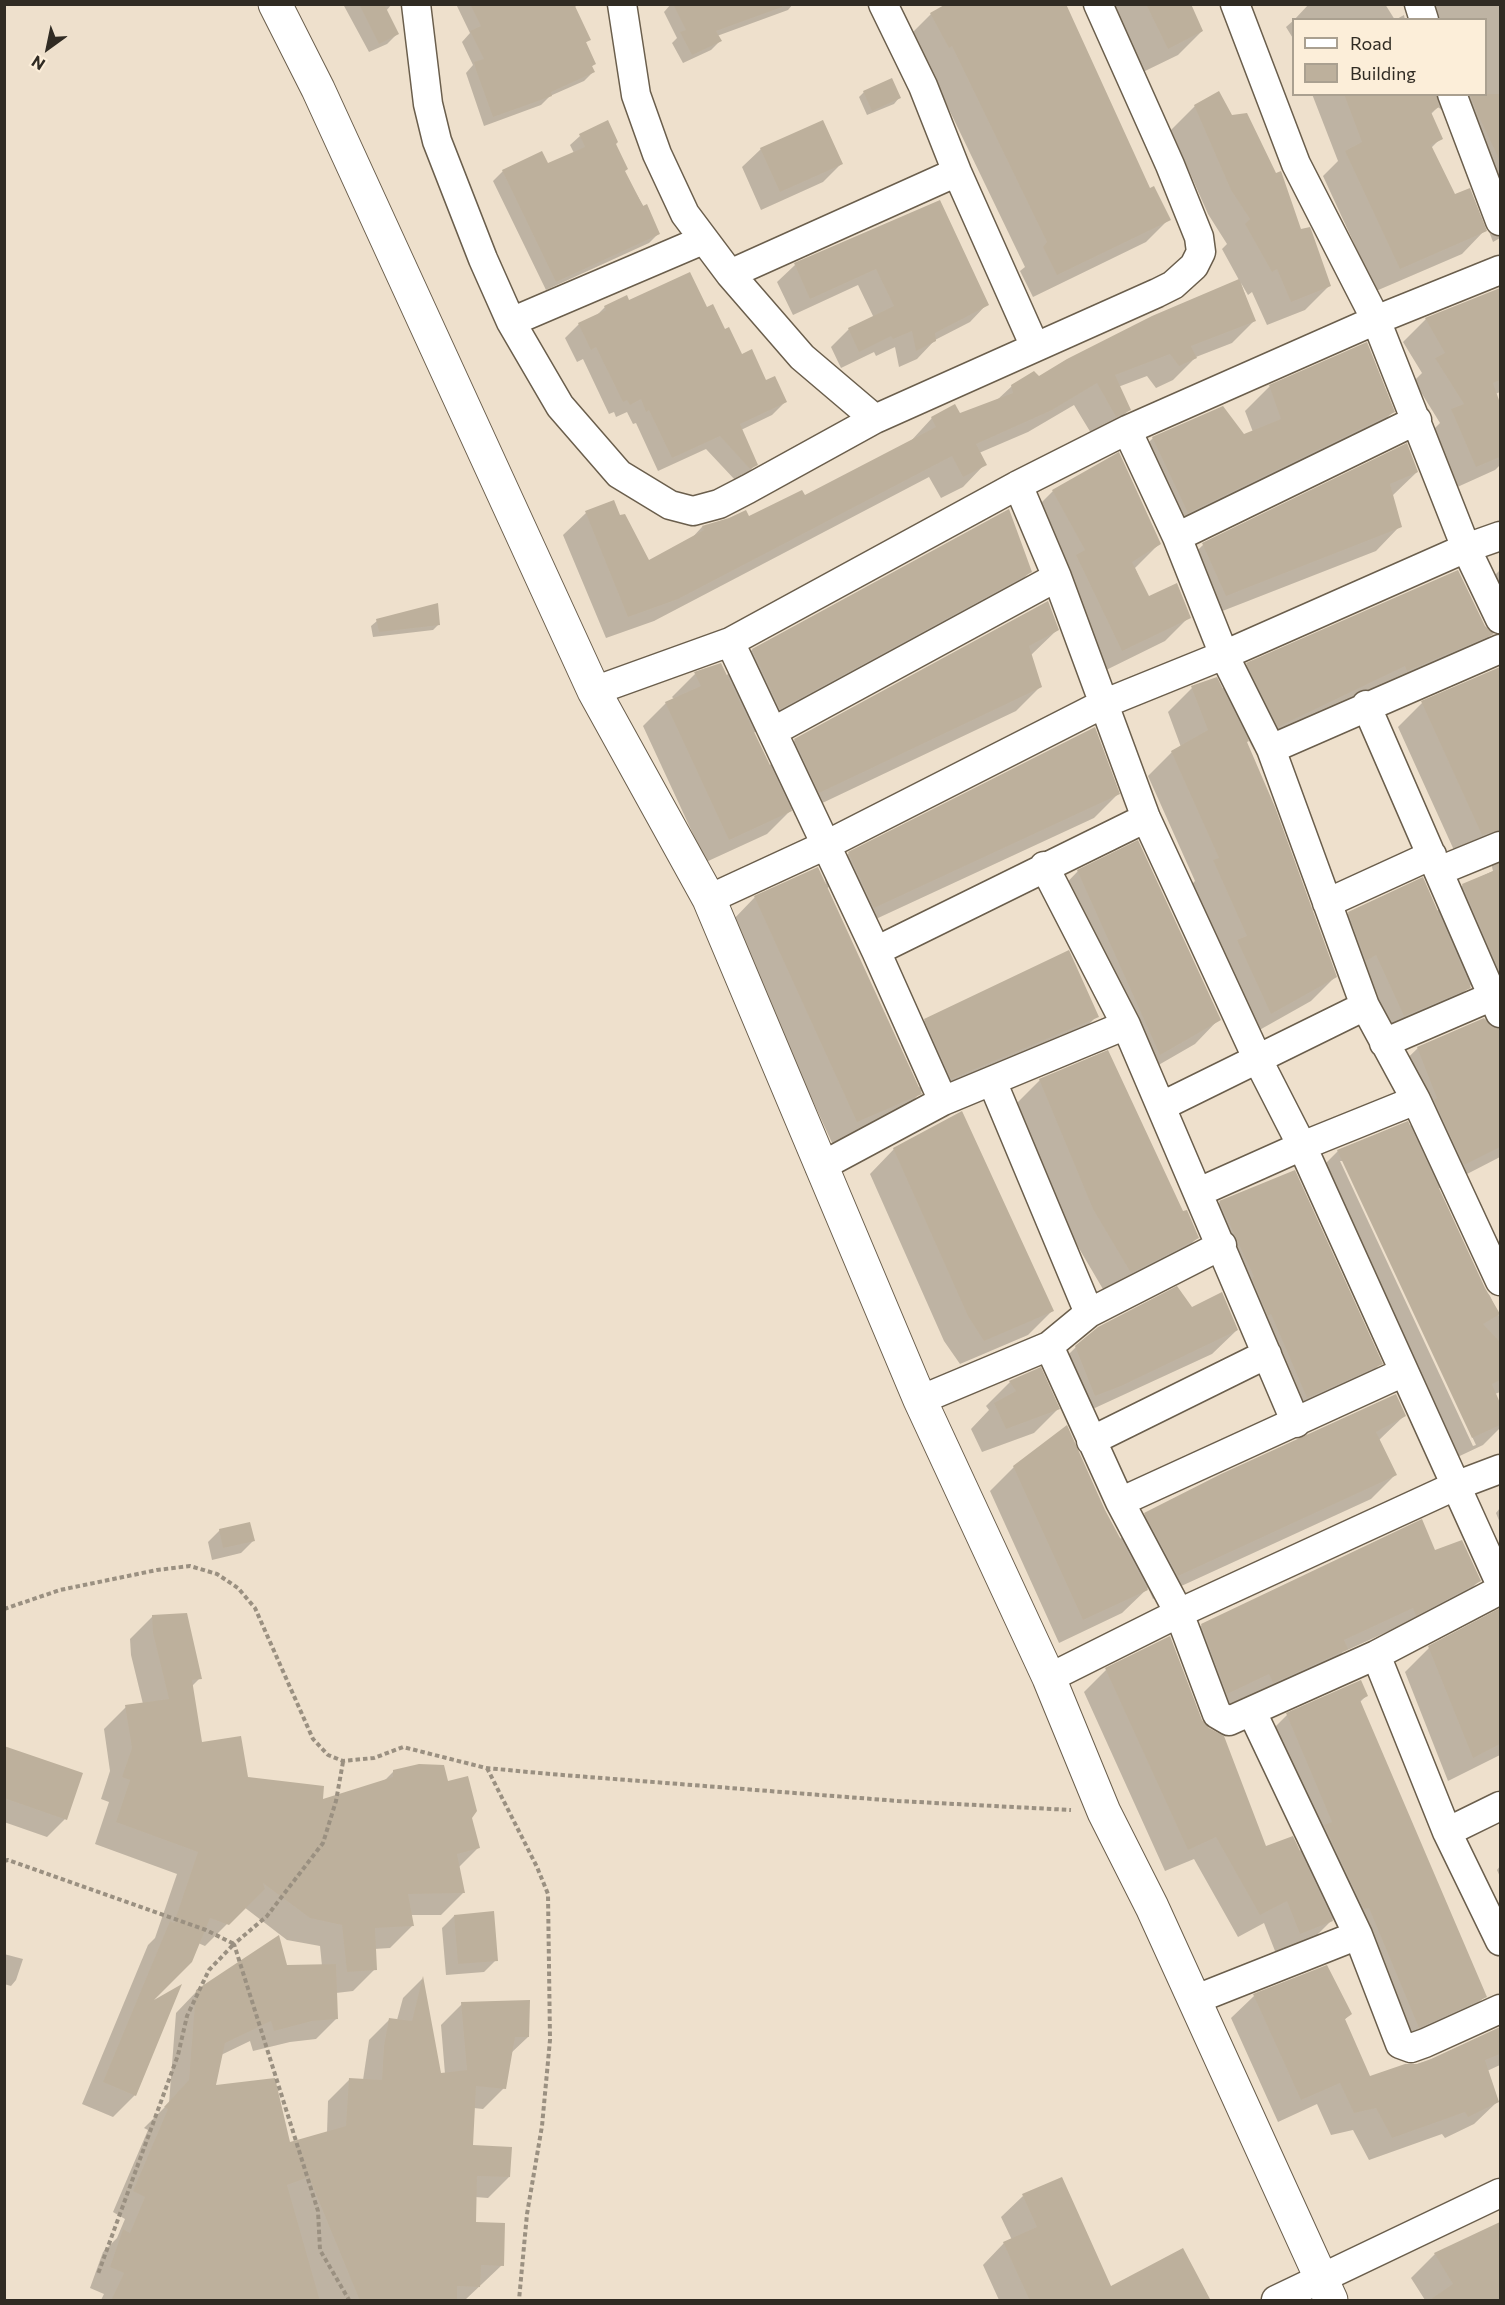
<!DOCTYPE html>
<html>
<head>
<meta charset="utf-8">
<style>
	body { margin:0 }
	#map { position:relative; width:1505px; height:2305px; overflow:hidden; background:#eee0cc; font-family:Commissioner,sans-serif }
	canvas { display:block }
	.frame { position:absolute; inset:0; border:6px solid #302b23; pointer-events:none }
	.legend { position:absolute; left:1292px; top:18px; width:195px; height:78px; box-sizing:border-box; background:#fceed9; border:2px solid #aaa090; margin:0; padding:8px 10px; list-style:none; font-size:18px; color:#302b23 }
	.legend li { display:flex; align-items:center; gap:12px; height:30px }
	.legend b { width:30px; border:2px solid #aaa090 }
	.north { position:absolute; left:18px; top:18px; width:60px; height:60px; -webkit-text-stroke:4px #fceed9; paint-order:stroke; rotate:213deg; font-size:16px; font-weight:700; line-height:24px; text-align:center; color:#302b23 }
	.north::after { content:''; display:block; margin:auto; width:21px; height:27px; background:#302b23; clip-path:polygon(50% 0,100% 100%,50% 72%,0 100%) }
</style>
</head>
<body>
<div id="map">
<canvas width="1505" height="2305"></canvas>
<div class="frame"></div>
<ul class="legend">
<li><b style="height:8px;background:#fff"></b>Road</li>
<li><b style="height:16px;background:#bdb09c"></b>Building</li>
</ul>
<div class="north">N</div>
</div>
<script>
const c = document.querySelector('canvas').getContext('2d');
c.lineJoin = 'round';
function fill(path, color) {
  c.fillStyle = color;
  c.fill(path, 'evenodd');
}
function shape(rows) {
  const path = new Path2D();
  for (const r of rows) {
    path.moveTo(r[0], r[1]);
    for (let i = 2; i < r.length; i += 2) path.lineTo(r[i], r[i + 1]);
  }
  return path;
}
function stroke(path, color, width, dash) {
  c.strokeStyle = color;
  c.lineWidth = width;
  c.lineCap = dash ? 'butt' : 'round';
  c.setLineDash(dash || []);
  c.stroke(path);
}
fill(shape([
	[343,4,392,4,386,11,397,34,387,44,369,52],
	[456,4,578,4,574,8,589,40,585,43,594,64,591,67,593,72,584,81,550,96,541,105,484,126,466,73,473,65,462,42,470,33],
	[671,4,793,4,788,10,717,36,720,41,711,50,683,63,672,43,677,38,664,12],
	[1110,4,1190,4,1202,31,1178,55,1143,72],
	[1309,4,1385,4,1395,20,1294,20],
	[1431,4,1500,4,1500,238,1493,242,1444,112,1438,107,1430,115,1441,138,1431,148,1454,196,1485,230,1462,254,1376,291,1323,176,1338,161,1312,94,1486,94,1486,20,1438,20],
	[931,14,1150,190,1169,219,1146,242,1033,297,1020,271,1025,267,929,68,908,37],
	[1404,15,1405,20,1395,20],
	[1294,20,1294,40,1286,27],
	[864,92,899,98,894,104,867,115,859,97],
	[1195,106,1231,116,1275,174,1280,173,1300,231,1329,286,1305,310,1267,325,1252,292,1248,295,1241,283,1254,321,1232,343,1196,357,1173,380,1156,388,1147,376,1118,387,1129,410,1107,432,1094,438,1074,405,1028,432,979,453,985,464,963,487,941,498,929,477,654,621,606,638,563,535,586,513,613,502,619,517,648,562,690,540,702,527,749,518,804,497,910,442,932,418,960,415,997,400,1012,386,1039,378,1239,280,1222,249,1227,244,1208,214,1171,130],
	[580,136,623,171,659,233,649,243,546,290,493,181,503,171,547,165,574,153,570,145],
	[761,149,841,164,823,182,761,210,742,167],
	[940,202,987,304,970,322,935,340,917,359,899,367,895,347,876,356,874,352,841,368,831,347,849,329,874,318,858,285,793,315,777,282,795,265],
	[1500,289,1500,392,1495,394,1500,407,1500,465,1495,470,1453,489,1430,433,1440,423,1414,381,1422,373,1403,342,1426,319],
	[628,302,706,309,741,356,785,402,772,415,741,430,756,464,743,478,736,481,706,449,658,471,636,423,633,424,627,412,616,417,614,412,609,414,583,359,577,362,565,338,579,324,596,316,605,307],
	[1366,344,1393,412,1369,436,1163,536,1129,462,1153,438,1244,436,1253,432,1245,411,1269,387],
	[1406,445,1417,472,1392,496,1400,526,1376,551,1202,619,1178,569,1203,545],
	[1053,491,1159,544,1135,568,1148,598,1189,617,1165,641,1098,674,1029,515],
	[1008,511,1031,571,1006,596,753,733,769,766,795,740,1057,630,1030,656,1040,687,1016,711,795,816,792,809,767,834,706,862,643,726,666,703,674,699,672,697,695,674,726,676,752,650],
	[1500,570,1500,609,1487,583],
	[377,621,439,624,433,630,373,637,371,626],
	[1484,627,1492,634,1468,658,1380,689,1254,750,1248,739,1245,742,1335,977,1311,1001,1247,1037,1190,886,1195,881,1148,776,1172,752,1181,747,1168,712,1192,688,1221,690,1247,664],
	[1500,668,1500,1157,1438,1189,1484,1289,1490,1296,1500,1318,1500,1392,1495,1394,1500,1407,1500,1428,1483,1445,1447,1462,1314,1175,1338,1151,1409,1127,1413,1122,1393,1072,1418,1048,1486,1019,1471,985,1445,1011,1378,1039,1325,937,1349,913,1436,912,1463,885,1493,871,1491,863,1458,859,1398,727,1422,703],
	[1340,1161,1344,1161,1476,1445,1473,1446],
	[1118,794,1094,818,850,931,829,887,826,889,917,1088,920,1087,901,1045,925,1020,1097,1016,1073,1040,927,1102,922,1091,896,1118,833,1145,731,922,755,897,826,886,825,878,849,853],
	[1078,871,1219,1019,1195,1044,1136,1078,1054,896],
	[1040,1080,1182,1213,1197,1238,1173,1262,1107,1296,1070,1233,1016,1104],
	[894,1149,1052,1311,1028,1335,960,1364,944,1341,870,1174],
	[1220,1202,1381,1363,1357,1388,1283,1421,1246,1337,1244,1339,1229,1303,1231,1301,1196,1226],
	[1191,1309,1237,1330,1212,1354,1071,1419,1052,1371,1076,1347],
	[1010,1382,1058,1409,1034,1433,982,1452,971,1429,989,1410,986,1406],
	[1404,1416,1379,1440,1395,1475,1371,1499,1153,1599,1148,1588,1122,1613,1059,1643,990,1491,1014,1467,1104,1510,1120,1539,1145,1514],
	[1500,1508,1500,1523,1496,1513],
	[220,1530,253,1541,241,1553,212,1560,208,1542],
	[1434,1552,1479,1581,1455,1605,1392,1638,1389,1631,1343,1652,1322,1673,1249,1706,1245,1697,1203,1717,1177,1649,1202,1625],
	[1498,1612,1500,1620,1500,1755,1448,1781,1405,1672,1429,1648],
	[153,1616,200,1678,191,1687,201,1744,246,1779,321,1801,384,1781,393,1772,447,1782,470,1817,479,1847,458,1868,463,1893,441,1915,411,1915,412,1926,390,1948,374,1949,375,1969,353,1991,336,1993,337,2018,316,2039,290,2042,253,2051,250,2041,221,2055,214,2087,289,2143,327,2133,328,2101,349,2080,363,2080,369,2040,390,2019,397,2020,403,1998,422,1979,440,2075,445,2074,441,2025,462,2004,528,2037,510,2054,504,2088,483,2109,474,2108,471,2147,509,2177,488,2198,475,2197,475,2223,502,2265,465,2300,101,2300,104,2294,90,2288,103,2252,117,2238,125,2219,113,2212,148,2130,144,2128,169,2103,176,2013,197,1991,286,1966,322,1966,320,1946,287,1940,244,1907,205,1946,198,1943,148,2004,135,2095,113,2117,82,2104,148,1945,155,1938,177,1874,95,1844,109,1802,101,1799,110,1771,104,1729,126,1707,143,1704,131,1655,130,1639],
	[1106,1670,1200,1721,1265,1848,1299,1852,1307,1843,1263,1739,1287,1715,1366,1696,1360,1702,1485,1996,1461,2021,1395,2051,1345,1931,1340,1933,1333,1919,1309,1943,1277,1956,1264,1923,1238,1937,1194,1859,1165,1871,1084,1692],
	[4,1747,65,1819,47,1837,4,1822],
	[1500,1866,1500,1877,1497,1870],
	[454,1916,496,1960,484,1972,446,1975,442,1928],
	[4,1954,23,1959,16,1980,11,1986,4,1984],
	[1254,1996,1350,2014,1344,2020,1369,2078,1431,2060,1500,2029,1500,2065,1487,2071,1497,2102,1474,2124,1445,2138,1442,2134,1369,2160,1353,2130,1331,2135,1317,2104,1278,2122,1231,2018],
	[1023,2196,1110,2288,1202,2300,999,2300,983,2265,1004,2243,1012,2240,1001,2217],
	[1500,2224,1500,2300,1425,2300,1411,2278,1435,2254]
]), '#0003');
fill(shape([
	[359,4,384,4,399,34,379,44],
	[470,4,574,4,591,40,586,42,596,64,592,66,595,72,551,92,552,96,493,117,476,70,474,62,484,59,470,31,481,26],
	[673,4,782,4,782,7,716,31,722,41,692,55,680,32,686,30],
	[946,4,1066,4,1150,188,1154,186,1171,220,1057,275,1043,247,1047,242,952,46,949,48,930,13],
	[1146,4,1191,4,1203,31,1168,49],
	[892,78,901,98,872,111,863,91],
	[1219,91,1232,115,1247,113,1276,173,1281,171,1301,229,1310,227,1312,232,1331,286,1291,302,1277,269,1272,272,1245,224,1250,219,1231,190,1194,105],
	[1344,94,1436,94,1439,107,1431,112,1443,139,1431,145,1455,194,1470,188,1487,231,1400,269,1345,151,1362,142],
	[1470,94,1500,94,1500,161,1478,115],
	[608,120,618,142,616,144,628,169,625,171,643,206,647,204,660,234,556,282,502,170,542,151,548,163,585,147,579,134],
	[823,120,843,164,780,192,760,148],
	[940,200,989,305,935,333,936,341,916,351,912,331,893,339,891,336,859,352,848,328,894,306,876,269,810,299,794,263],
	[690,272,707,307,713,304,725,329,729,327,742,354,752,349,766,380,775,376,787,402,740,424,758,465,750,469,720,436,672,458,649,410,646,412,641,399,630,405,627,400,623,402,596,347,591,350,578,323,606,310,604,306,627,295,629,300],
	[1239,279,1256,321,1191,346,1197,358,1179,366,1170,354,1115,375,1131,410,1116,417,1097,383,1052,410,976,444,987,465,963,477,952,456,678,599,628,617,585,511,614,500,620,515,625,514,649,560,704,530,702,526,729,518,746,510,749,516,802,490,805,495,936,427,931,417,955,404,960,413,1013,393,1011,385,1034,371,1039,376,1067,359,1152,316],
	[1500,288,1500,380,1493,383,1500,403,1500,457,1476,467,1451,409,1464,404,1435,358,1445,353,1425,318],
	[1367,342,1395,412,1188,513,1152,437,1223,406,1244,434,1281,419,1269,385],
	[1407,443,1418,472,1390,484,1402,527,1226,596,1202,543],
	[1119,452,1161,544,1132,562,1149,596,1177,583,1191,618,1122,651,1076,555,1085,550,1052,490],
	[1009,509,1032,572,780,709,752,649],
	[1458,570,1485,626,1494,634,1407,671,1405,666,1278,727,1246,663],
	[1048,601,1059,630,1029,646,1042,687,819,793,794,739],
	[438,603,440,625,379,632,376,619],
	[721,663,792,811,729,840,665,702,701,686,694,672],
	[1500,667,1500,830,1482,835,1421,701],
	[1217,677,1249,741,1247,742,1275,807,1337,977,1271,1014,1237,940,1247,936,1213,860,1219,858,1171,751,1208,730,1191,686],
	[1095,727,1120,794,874,908,848,852],
	[1138,840,1221,1020,1160,1055,1077,870],
	[1500,864,1500,973,1462,884,1498,869,1496,865],
	[818,867,922,1094,857,1122,754,896],
	[1423,877,1471,988,1404,1016,1376,955,1366,961,1348,912],
	[1069,950,1099,1017,951,1079,924,1019],
	[1484,1018,1491,1027,1500,1029,1500,1147,1464,1165,1434,1100,1437,1098,1417,1047],
	[1108,1050,1183,1211,1187,1210,1199,1238,1131,1273,1093,1209,1039,1079],
	[962,1111,1054,1311,984,1341,968,1316,893,1148],
	[1408,1121,1485,1288,1500,1314,1483,1324,1500,1342,1500,1380,1492,1384,1500,1403,1500,1425,1472,1438,1337,1150],
	[1295,1170,1383,1364,1307,1398,1271,1314,1268,1316,1252,1278,1254,1277,1219,1201],
	[1177,1286,1192,1307,1222,1292,1238,1330,1121,1386,1095,1396,1075,1346,1098,1327],
	[1041,1367,1060,1409,1006,1429,994,1403,1016,1391,1009,1381],
	[1396,1394,1406,1416,1376,1432,1397,1475,1178,1576,1144,1513,1221,1474],
	[1067,1425,1105,1510,1148,1590,1083,1620,1013,1466],
	[1422,1519,1435,1550,1462,1540,1481,1581,1416,1616,1413,1608,1344,1640,1348,1649,1273,1683,1269,1674,1227,1694,1201,1624],
	[250,1522,255,1541,223,1548,219,1529],
	[1500,1608,1500,1744,1473,1758,1428,1646],
	[187,1613,202,1679,192,1680,202,1742,241,1736,248,1777,324,1786,323,1799,393,1777,393,1770,419,1764,444,1765,448,1781,468,1776,477,1811,472,1818,480,1848,457,1854,465,1893,408,1894,414,1926,375,1928,377,1970,347,1972,342,1925,310,1918,263,1883,265,1889,229,1925,210,1918,192,1962,154,2000,182,1984,136,2096,103,2082,170,1921,174,1923,198,1852,116,1822,130,1780,122,1777,132,1748,125,1705,169,1699,153,1633,152,1615],
	[1170,1636,1202,1720,1209,1728,1224,1736,1266,1846,1293,1836,1333,1921,1300,1934,1287,1901,1260,1915,1216,1837,1188,1850,1105,1668],
	[1361,1680,1368,1696,1360,1700,1487,1997,1419,2028,1369,1908,1364,1909,1324,1825,1332,1822,1286,1713],
	[4,1746,83,1773,67,1820,4,1798],
	[494,1911,498,1961,458,1964,454,1915],
	[279,1935,287,1965,336,1964,338,2019,312,2021,274,2031,271,2021,225,2043,216,2085,275,2078,290,2142,346,2126,349,2078,382,2080,384,2046,389,2018,412,2021,423,1976,441,2073,467,2070,461,2002,530,2000,529,2037,515,2037,506,2089,476,2086,473,2145,512,2147,510,2177,477,2176,476,2222,505,2223,504,2266,481,2265,480,2287,457,2286,457,2301,360,2301,309,2177,287,2185,320,2301,111,2301,124,2273,110,2267,123,2229,130,2233,145,2197,133,2191,168,2109,164,2107,189,2080,196,1990],
	[1327,1965,1352,2014,1345,2019,1370,2076,1405,2064,1417,2064,1431,2059,1500,2027,1500,2054,1485,2060,1499,2102,1468,2117,1465,2112,1392,2138,1376,2108,1354,2113,1340,2083,1301,2100,1253,1994],
	[1062,2177,1111,2286,1183,2248,1211,2301,1030,2301,1003,2242,1037,2227,1022,2194],
	[1500,2222,1500,2301,1428,2301,1453,2284,1434,2253]
]), '#bdb09c');
const minor = shape([
	[416,4,428,104,437,141,483,259,511,322,560,406,619,474,670,505,693,511,719,504,748,489,875,419,1157,293,1173,285,1194,266,1201,252,1199,237,1170,165,1098,4],
	[622,4,636,95,657,154,685,214,730,274,802,357,875,419],
	[883,4,923,86,957,172,1035,347],
	[1235,4,1296,164,1376,320,1466,548,1500,619],
	[1419,4,1424,20],
	[1452,94,1500,221],
	[730,274,957,172],
	[511,322,703,240],
	[1127,430,1177,537,1224,655,1271,749,1365,1006,1416,1100,1500,1281],
	[1018,485,1057,577,1146,818,1258,1060,1302,1146,1500,1583],
	[1177,537,1417,420],
	[730,642,876,951,943,1101],
	[594,691,730,642,1018,485,1127,430,1376,320,1500,270],
	[1366,705,1500,1013],
	[774,731,1057,577],
	[1271,749,1500,649],
	[1044,866,1126,1025,1296,1423],
	[1439,871,1500,846],
	[709,899,826,845,1103,704,1224,655,1466,548,1500,536],
	[1327,903,1432,855],
	[876,951,1146,818],
	[1384,1043,1493,996],
	[992,1081,1089,1313],
	[1162,1106,1365,1006],
	[820,1167,943,1101,1126,1025],
	[1199,1192,1302,1146,1416,1100],
	[1049,1346,1120,1502,1179,1613,1217,1714,1229,1721,1376,1655,1500,1590],
	[920,1400,1049,1346,1089,1313,1222,1245],
	[1091,1441,1267,1354],
	[1120,1502,1404,1372],
	[1376,1655,1447,1832,1500,1941],
	[1049,1678,1179,1613,1455,1486,1500,1469],
	[1252,1712,1358,1935,1400,2044,1411,2048,1425,2043,1500,2009],
	[1447,1832,1500,1806],
	[1194,2000,1358,1935],
	[1276,2300,1500,2193]
]);
const tertiary = shape([
	[275,4,318,89,594,691,709,899,920,1400,1049,1678,1104,1812,1152,1907,1331,2300]
]);
stroke(minor, '#6a5e4c', 31);
stroke(tertiary, '#6a5e4c', 35);
stroke(shape([
	[4,1609,60,1590,157,1570,190,1566,217,1574,238,1588,255,1608,313,1739,328,1755,343,1761,374,1758,403,1747,486,1768,550,1774,898,1801,1071,1810],
	[343,1762,336,1801,323,1843,267,1916,234,1944,318,2211,320,2250,349,2300],
	[487,1768,537,1867,548,1894,550,2040,542,2126,527,2214,519,2300],
	[4,1861,8,1860,206,1930,234,1944,209,1970,187,2016,178,2055,98,2274]
]), '#9a9081', 4, [4.5, 3]);
stroke(minor, '#fff', 28);
stroke(tertiary, '#fff', 33);
</script>
</body>
</html>
